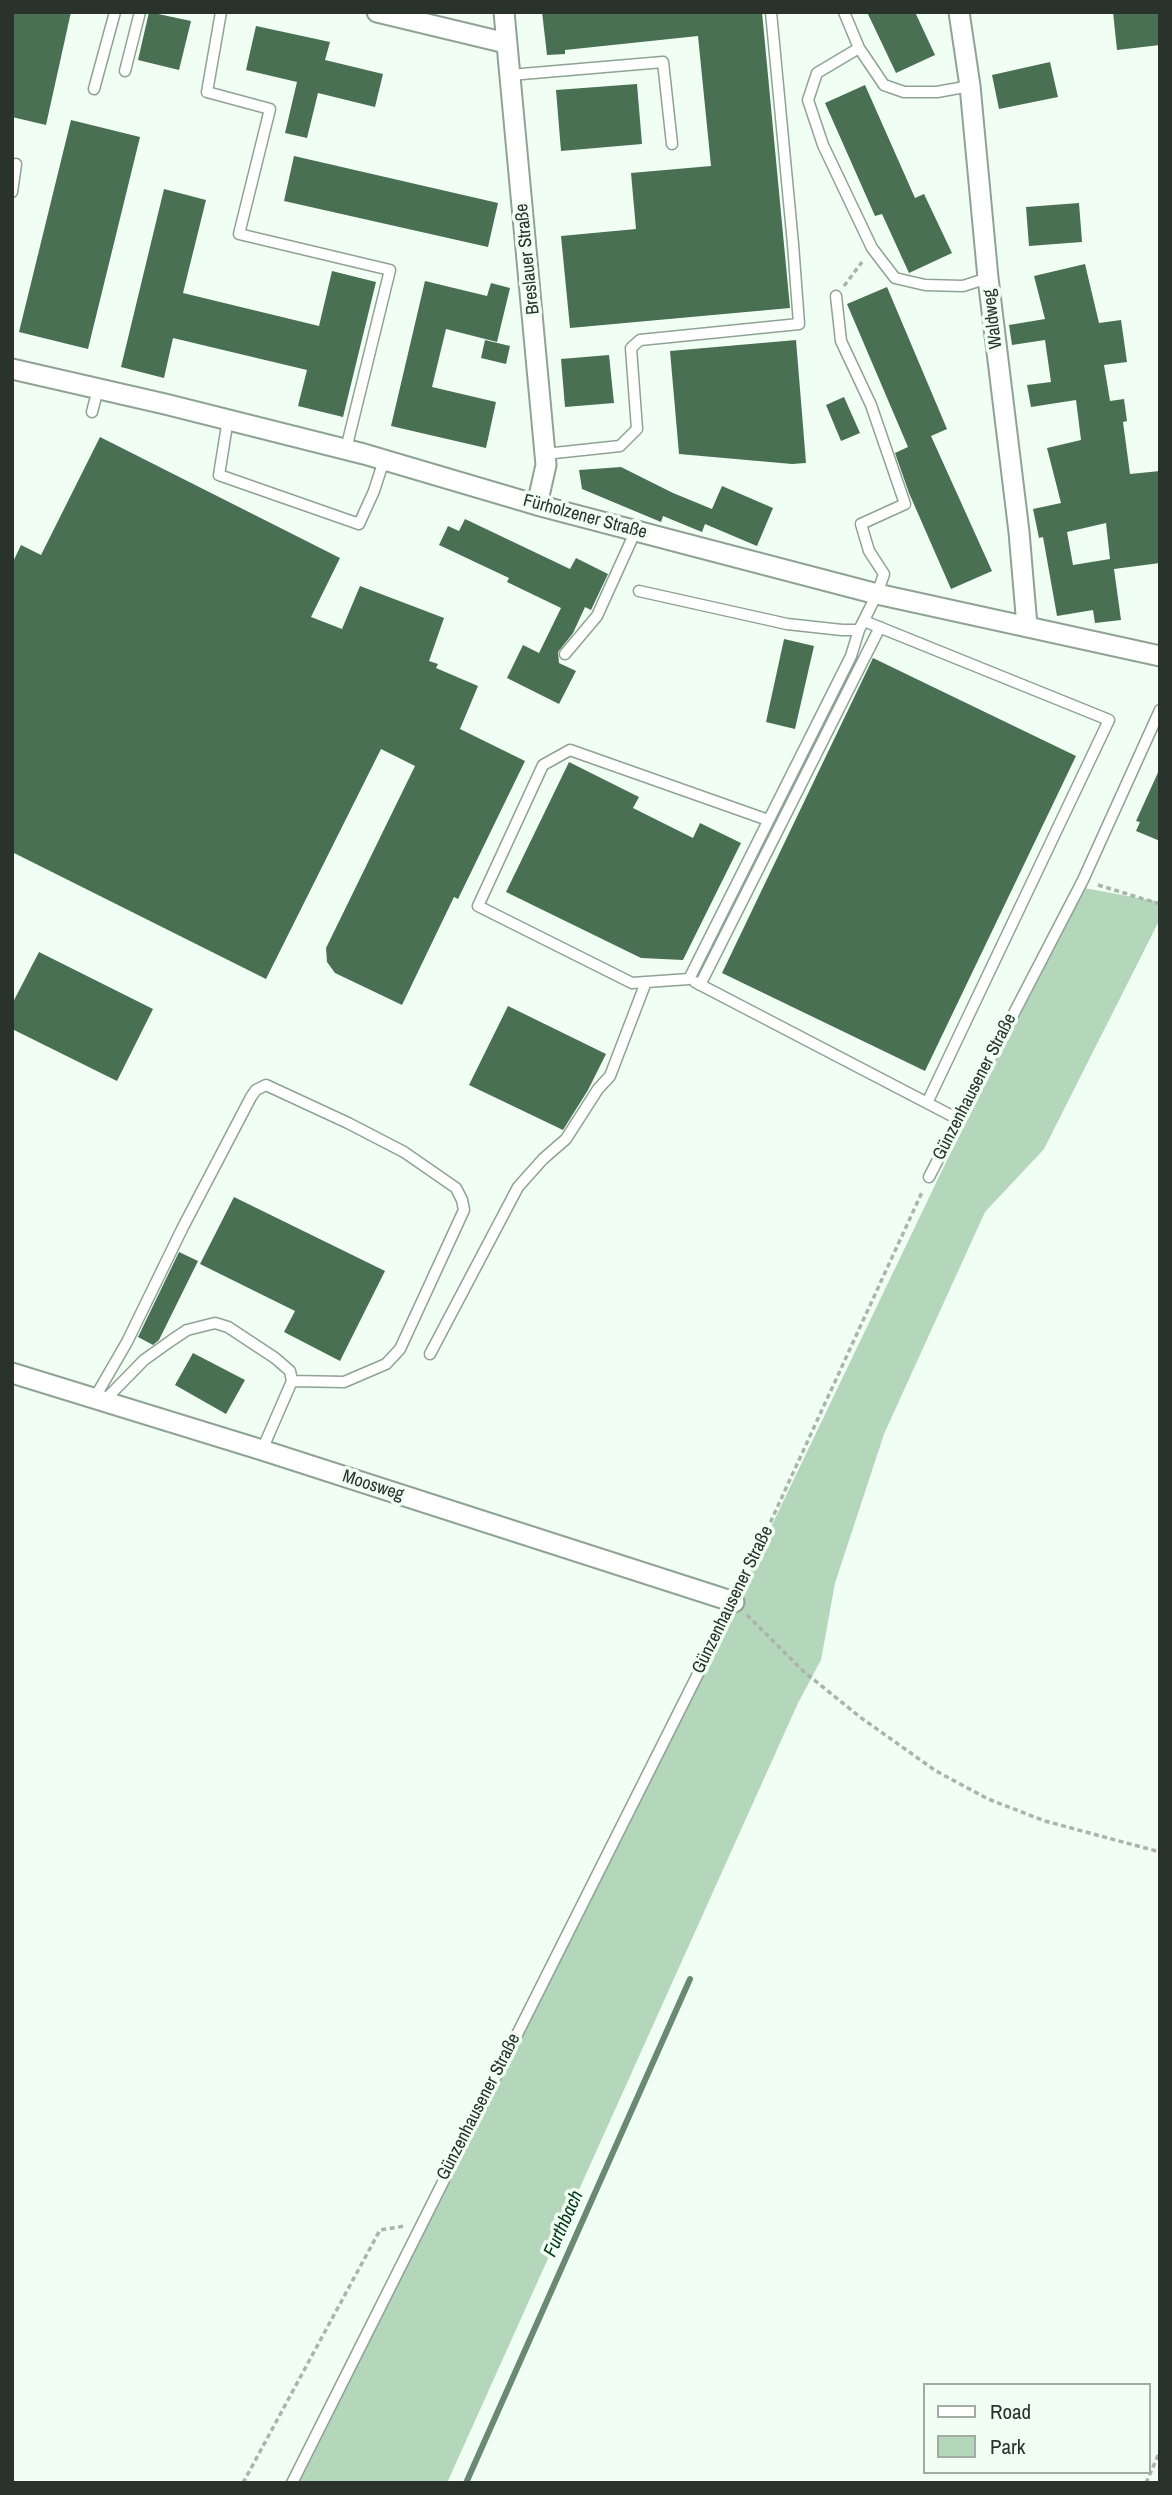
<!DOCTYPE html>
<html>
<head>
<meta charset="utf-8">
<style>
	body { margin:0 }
	#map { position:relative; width:1172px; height:2495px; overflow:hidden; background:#f1fef3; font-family:"Archivo Narrow",sans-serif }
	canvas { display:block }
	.frame { position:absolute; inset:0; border:14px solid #2a322c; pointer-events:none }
	.legend { position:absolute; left:923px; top:2383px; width:228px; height:91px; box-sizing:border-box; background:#f1fef3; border:2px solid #a1aca3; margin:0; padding:9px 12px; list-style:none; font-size:21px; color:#2a322c }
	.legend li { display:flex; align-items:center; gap:14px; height:35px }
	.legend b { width:35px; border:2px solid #a1aca3 }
</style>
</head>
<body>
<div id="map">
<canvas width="1172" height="2495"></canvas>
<div class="frame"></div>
<ul class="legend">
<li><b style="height:9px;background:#fff"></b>Road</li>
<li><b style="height:19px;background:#b4d7bb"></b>Park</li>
</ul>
</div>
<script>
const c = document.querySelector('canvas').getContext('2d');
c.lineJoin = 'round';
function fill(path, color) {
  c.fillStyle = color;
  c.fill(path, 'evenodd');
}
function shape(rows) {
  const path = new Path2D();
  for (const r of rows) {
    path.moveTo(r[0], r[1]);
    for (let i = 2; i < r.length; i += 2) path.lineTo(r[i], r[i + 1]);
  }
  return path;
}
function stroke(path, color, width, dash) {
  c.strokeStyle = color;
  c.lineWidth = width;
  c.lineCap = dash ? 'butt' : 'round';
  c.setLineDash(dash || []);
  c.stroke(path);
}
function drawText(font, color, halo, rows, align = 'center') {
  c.font = font + ' "Archivo Narrow",sans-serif';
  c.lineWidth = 7;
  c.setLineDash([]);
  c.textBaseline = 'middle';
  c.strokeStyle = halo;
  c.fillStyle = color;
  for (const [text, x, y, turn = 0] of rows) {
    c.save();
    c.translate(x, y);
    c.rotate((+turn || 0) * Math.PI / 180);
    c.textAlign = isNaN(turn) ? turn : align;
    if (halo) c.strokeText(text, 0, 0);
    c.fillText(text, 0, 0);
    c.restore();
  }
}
fill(shape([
	[1084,888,1160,902,1160,919,1044,1149,985,1212,884,1434,835,1583,821,1660,798,1703,447,2483,299,2483,426,2203,733,1606,948,1158]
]), '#b4d7bb');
stroke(shape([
	[466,2483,690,1979]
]), '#6a8971', 6);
fill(shape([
	[12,12,71,12,46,125,12,117],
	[149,12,191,21,179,70,138,60],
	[542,12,762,12,790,308,570,328,561,236,636,229,631,173,711,166,698,36,565,50,565,54,547,55],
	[867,12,915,12,935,55,896,73],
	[1113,12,1160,12,1160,45,1117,50],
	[256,26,330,42,325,60,383,74,375,107,318,93,307,138,285,133,297,82,246,70],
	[1050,62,1058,97,999,109,992,75],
	[637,84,642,144,561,151,556,90],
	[865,85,915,198,924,194,952,253,909,273,882,214,875,216,825,103],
	[71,120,140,137,88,349,19,332],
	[294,156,498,203,488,247,284,201],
	[164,189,206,200,183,293,319,326,332,271,376,282,343,417,298,406,307,370,173,338,164,378,121,367],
	[1079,203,1082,242,1029,246,1026,207],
	[1085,264,1099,323,1121,320,1127,362,1104,365,1110,401,1124,399,1127,421,1123,422,1130,474,1160,471,1160,563,1114,569,1121,620,1095,623,1093,610,1057,616,1043,537,1039,538,1033,509,1061,503,1047,448,1081,440,1076,400,1031,407,1027,385,1051,382,1045,340,1012,345,1009,325,1045,319,1034,276],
	[1106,523,1110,559,1073,565,1067,532],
	[425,281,487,296,491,283,510,288,497,342,446,329,432,387,496,402,486,448,391,426],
	[887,287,947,429,931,436,992,571,951,589,909,493,895,453,908,447,847,304],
	[485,340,510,346,506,364,481,358],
	[796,340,806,463,792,464,679,454,670,351],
	[609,355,614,403,565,407,561,359],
	[844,397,860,433,841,441,826,405],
	[100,437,340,558,311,617,342,629,360,586,444,618,429,661,438,664,436,668,478,686,460,729,525,761,458,899,454,897,402,1005,335,973,327,962,326,948,415,766,381,749,266,979,12,852,12,564,21,545,41,555],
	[621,467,673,493,712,509,722,486,773,508,757,546,705,524,702,532,663,516,661,522,582,489,579,470],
	[465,519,570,569,576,558,608,574,591,610,585,607,573,633,558,652,559,663,576,671,559,704,507,678,523,645,539,653,561,608,507,582,509,578,439,545,448,526,459,531],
	[784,639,814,646,795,729,766,722],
	[873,658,1076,756,925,1071,722,973],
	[569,762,639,797,633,808,693,838,700,823,741,843,683,960,641,958,506,892],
	[1160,768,1160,841,1136,831,1140,822,1136,821],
	[39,952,153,1009,117,1081,12,1029,12,1004],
	[508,1006,606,1054,588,1090,563,1130,469,1085],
	[234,1197,385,1271,340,1361,284,1332,295,1311,200,1264],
	[179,1252,198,1261,159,1340,153,1345,138,1337],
	[193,1353,245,1380,226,1414,175,1385]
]), '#497053');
const service = shape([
	[221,12,207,92,270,109,239,234,390,270,346,449],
	[844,12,859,48,884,85,904,92,937,92,970,86],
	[859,48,817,73,808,100,823,145,872,248,895,278,925,285,963,286,988,278],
	[125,71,140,12],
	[510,75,663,62,672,144],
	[94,89,115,12],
	[12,192,16,164],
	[92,412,98,389],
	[228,419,219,475,359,524,374,491,384,460],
	[545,454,620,446,637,429,631,348,640,340,799,324,793,244,771,12],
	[639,591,787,624,842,630,859,630],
	[864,621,1109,720,927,1103],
	[565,654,597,616,636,530],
	[768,820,570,750,543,765,478,906,632,983,689,979,851,656,859,630,877,594,884,574,869,551,861,524,905,504,871,405,841,341,836,296],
	[695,982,958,1119],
	[700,985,880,627],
	[929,1177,1083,880,1160,710],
	[430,1354,518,1187,543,1159,566,1139,598,1089,610,1076,646,982],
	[94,1399,127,1342,183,1227,251,1097,256,1090,266,1085,348,1123,404,1152,456,1188,462,1200,464,1210,400,1349,386,1364,344,1382,292,1381],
	[103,1402,144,1360,172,1340,187,1330,215,1323,228,1327,275,1358,290,1371,292,1381,262,1450],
	[292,2483,734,1602]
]);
const minor = shape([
	[377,12,506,43],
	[504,12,546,465,537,505],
	[959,12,970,86,988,278,1019,532,1027,626],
	[12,369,165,404,364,454,537,505,877,594,1160,656],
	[12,1373,262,1450,734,1602]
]);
stroke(service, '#8ea393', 13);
stroke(minor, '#8ea393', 23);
stroke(shape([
	[844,286,862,262],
	[1098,885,1160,904],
	[742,1584,923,1190],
	[747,1615,803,1671,860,1717,936,1771,988,1799,1045,1821,1160,1852],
	[243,2483,380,2230,405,2226],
	[1146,2483,1160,2451]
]), '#a9b4ab', 3.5, [5, 3.5]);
stroke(service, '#fff', 10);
stroke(minor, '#fff', 19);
drawText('18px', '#2a322c', '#f1fef3', [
	["Breslauer Straße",528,259,-96],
	["Waldweg",993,319,-97],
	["Fürholzener Straße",585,517,15],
	["Günzenhausener Straße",975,1087,-63],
	["Moosweg",373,1486,18],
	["Günzenhausener Straße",733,1600,-64],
	["Günzenhausener Straße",479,2107,-63]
]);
drawText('italic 19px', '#013517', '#f1fef3', [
	["Furthbach",564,2224,-66]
]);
</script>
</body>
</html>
